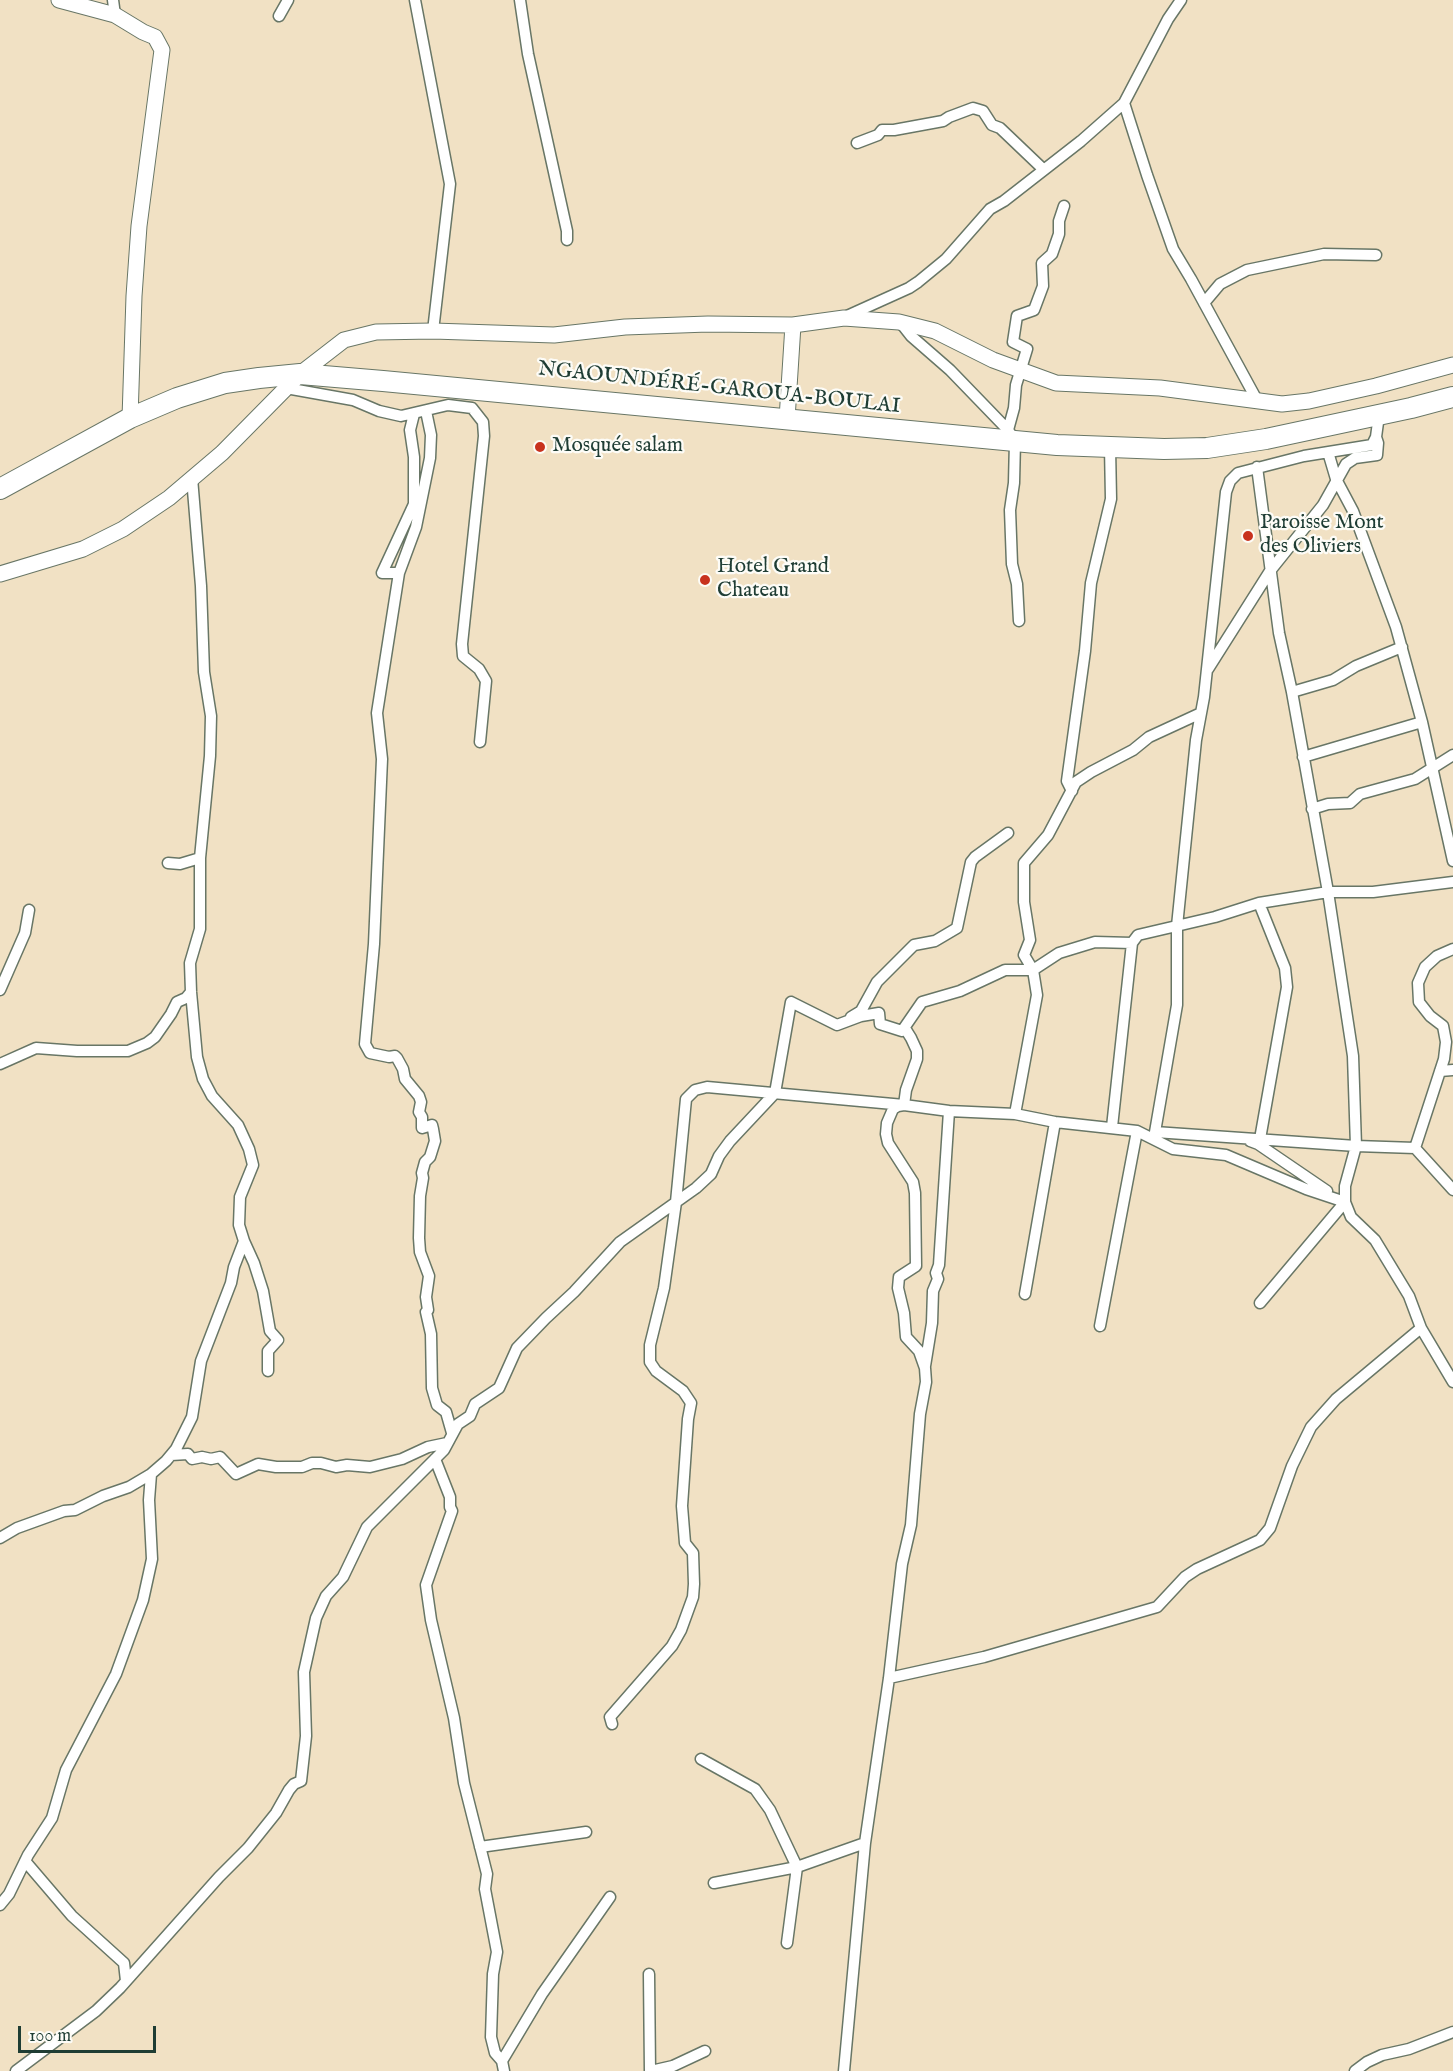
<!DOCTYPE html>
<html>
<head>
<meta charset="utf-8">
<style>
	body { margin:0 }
	#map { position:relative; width:1453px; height:2071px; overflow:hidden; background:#f1e1c4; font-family:"IM FELL English",serif }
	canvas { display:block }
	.scale { position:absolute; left:18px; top:2026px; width:138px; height:27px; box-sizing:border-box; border:3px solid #1f3d34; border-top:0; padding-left:8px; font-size:18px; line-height:21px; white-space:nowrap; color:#1f3d34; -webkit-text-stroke:4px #fdfcf7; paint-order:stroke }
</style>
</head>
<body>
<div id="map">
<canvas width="1453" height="2071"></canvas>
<div class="scale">100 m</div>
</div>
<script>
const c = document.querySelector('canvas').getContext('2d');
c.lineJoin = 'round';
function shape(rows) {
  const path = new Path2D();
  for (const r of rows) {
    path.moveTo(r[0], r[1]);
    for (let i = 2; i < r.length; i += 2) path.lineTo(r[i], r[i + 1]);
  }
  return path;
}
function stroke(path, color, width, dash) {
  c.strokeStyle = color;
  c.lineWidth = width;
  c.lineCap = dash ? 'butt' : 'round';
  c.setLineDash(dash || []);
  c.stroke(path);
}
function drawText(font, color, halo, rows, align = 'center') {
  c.font = font + ' "IM FELL English",serif';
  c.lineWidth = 4.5;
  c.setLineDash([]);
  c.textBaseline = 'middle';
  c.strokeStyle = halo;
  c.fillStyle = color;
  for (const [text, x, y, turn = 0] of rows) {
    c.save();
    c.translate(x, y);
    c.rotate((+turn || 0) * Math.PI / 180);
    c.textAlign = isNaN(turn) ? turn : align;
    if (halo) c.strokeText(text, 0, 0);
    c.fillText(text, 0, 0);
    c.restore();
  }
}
const street = shape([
	[113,0,115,15],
	[415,0,450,184,433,331],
	[520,0,528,54,567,231,567,240],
	[279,16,288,0],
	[1124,103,1147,175,1173,249,1191,279,1258,402],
	[857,143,878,135,882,130,894,130,943,121,949,117,973,108,983,111,992,125,1000,128,1043,169],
	[1204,303,1220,284,1247,270,1324,254,1376,255],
	[847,316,909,288,918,282,946,259,990,209,1004,201,1081,141,1124,103,1168,19,1181,0],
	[900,322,911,336,950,370,1008,430],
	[286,388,353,400,379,411,401,416,448,405,472,408,483,422,484,436,462,644,463,656,479,669,486,681,480,742],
	[426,411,431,435,430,458,416,527,399,573,377,713,382,759,374,944,365,1044,370,1053,389,1057,395,1056,397,1058,403,1069,405,1079,419,1096,421,1102,419,1112,422,1117,422,1128,432,1125,433,1129,435,1141,430,1157,425,1162,422,1173,423,1178,420,1196,419,1238,420,1252,429,1276,426,1297,428,1310,426,1312,431,1334,432,1388,437,1405,446,1412,452,1433],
	[1379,415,1376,437,1372,445,1304,456,1238,473,1230,481,1226,492,1204,697,1196,740,1177,926,1177,1005,1155,1132,1356,1146,1345,1186,1345,1202,1351,1217,1375,1240,1409,1296,1421,1328,1453,1382],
	[1328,452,1336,479,1353,511,1396,627,1422,722,1453,861],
	[1257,467,1279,633,1292,692,1328,892,1353,1056,1356,1146,1415,1148,1444,1059,1446,1042,1443,1026,1430,1016,1419,1002,1418,983,1425,967,1437,956,1453,949],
	[399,573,382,573,414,504,414,457,410,430,414,414],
	[1019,621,1017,584,1012,564,1010,510,1014,483,1015,441,1008,430,1014,408,1016,385,1027,349,1013,342,1017,316,1034,310,1043,286,1042,263,1052,254,1059,234,1059,221,1064,206],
	[1208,669,1270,571,1323,505,1346,464,1355,458,1377,455,1378,443,1376,437],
	[1292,692,1333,680,1356,666,1402,647],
	[1201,713,1149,737,1133,750,1091,772,1076,782,1048,835,1024,863,1024,902,1030,940,1024,955,1033,970,1037,995,1015,1114,1055,1122,1137,1131,1173,1149,1226,1155,1306,1189,1345,1202,1260,1303],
	[1303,757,1422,722],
	[1072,791,1067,781,1085,651,1091,583,1111,499,1110,447],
	[1312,809,1328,804,1350,803,1360,794,1415,779,1453,755],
	[168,863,180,864,200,858],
	[1259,903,1285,968,1287,987,1260,1139],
	[0,990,25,933,29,910],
	[851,1017,861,1011,877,982,914,945,935,941,957,928,971,862,975,857,1008,833],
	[0,1064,36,1048,77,1051,128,1051,147,1043,155,1037,171,1014,177,1002,186,998,191,992],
	[1440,1071,1453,1070],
	[1112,1127,1132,943],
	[1250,1141,1258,1144,1327,1191],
	[1415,1148,1453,1190],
	[244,1241,254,1263,263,1291,270,1331,278,1340,268,1351,268,1371],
	[1025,1294,1055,1122],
	[1100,1326,1137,1131],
	[925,1366,932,1323,933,1291,938,1279,936,1273,939,1265,949,1111],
	[171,1455,188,1454,192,1459,202,1457,211,1459,220,1457,236,1474,258,1464,276,1467,302,1467,312,1463,321,1463,336,1467,347,1465,370,1467,402,1459,428,1447,447,1443],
	[435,1459,450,1497,450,1507,452,1511,426,1585,431,1620,454,1718,464,1783,487,1874,485,1889,497,1952,493,1974,491,2037,495,2053,502,2061,504,2071],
	[0,1538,17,1528,64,1511,75,1510,103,1496,129,1487,151,1474],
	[889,1678,984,1657,1157,1607,1185,1577,1197,1569,1260,1540,1270,1528,1292,1466,1311,1427,1336,1399,1421,1328],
	[612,1724,610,1717,672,1646,681,1630,693,1597,694,1584,693,1553,685,1543,682,1506,688,1419,691,1403,683,1391,656,1371,650,1362,650,1345,664,1288,676,1202,686,1099,695,1090,707,1087,904,1105,949,1111,1015,1114],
	[701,1759,755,1789,770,1810,797,1867,787,1943],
	[480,1847,586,1832],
	[25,1861,72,1916,124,1963,126,1981],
	[714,1883,797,1867,865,1843],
	[0,1905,9,1894,28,1855,52,1818,66,1770,116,1674,143,1600,152,1559,149,1500,151,1474,166,1461,176,1449,192,1417,201,1361,231,1283,234,1267,244,1241,239,1225,240,1197,253,1165,249,1149,238,1125,212,1096,203,1079,197,1057,191,992,190,963,200,929,200,858,210,756,211,716,204,672,201,586,192,478],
	[649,1974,650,2071],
	[502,2061,542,1994,610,1897],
	[16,2071,96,2011,120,1988,219,1877,248,1848,276,1813,289,1790,294,1784,301,1781,306,1736,304,1672,316,1618,326,1596,343,1577,367,1527,444,1450,458,1424,470,1416,475,1404,499,1388,517,1348,546,1318,574,1292,620,1242,696,1188,711,1174,719,1156,730,1141,775,1093,791,1002,837,1025,861,1016,879,1013,880,1024,902,1031,922,1002,960,991,1005,970,1033,970,1059,953,1095,942,1132,943,1138,935,1215,917,1259,903,1328,892,1373,892,1453,882],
	[651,2071,673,2066,705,2051],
	[844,2071,865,1843,889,1678,902,1564,911,1525,920,1414,926,1382,925,1368,919,1351,906,1337,904,1313,898,1288,899,1277,916,1266,915,1193,913,1182,888,1143,886,1134,887,1123,893,1109,898,1106,904,1105,906,1090,917,1059,917,1051,911,1038,906,1030,902,1031],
	[1355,2071,1367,2062,1382,2055,1409,2049,1453,2032]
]);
const secondary = shape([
	[59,0,115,15,143,32,155,37,162,50,139,226,134,296,130,418],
	[787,419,793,325],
	[0,574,83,549,123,529,169,498,222,453,300,374,344,340,376,332,433,331,554,335,625,327,708,324,793,325,844,318,899,322,935,331,993,360,1056,383,1160,388,1282,404,1309,401,1376,386,1453,365]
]);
const highway = shape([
	[0,489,130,418,177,398,225,383,259,378,300,374,383,381,1057,445,1164,449,1207,448,1266,439,1411,408,1453,397]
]);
stroke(street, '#687666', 13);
stroke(secondary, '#687666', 17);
stroke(highway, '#687666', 22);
stroke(street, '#fff', 10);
stroke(secondary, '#fff', 15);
stroke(highway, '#fff', 20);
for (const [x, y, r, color] of [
	[540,447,6,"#c8321e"],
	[1248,536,6,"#c8321e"],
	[705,580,6,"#c8321e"]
]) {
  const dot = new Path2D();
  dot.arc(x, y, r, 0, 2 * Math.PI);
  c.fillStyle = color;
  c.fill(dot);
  stroke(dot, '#fdfcf7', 2);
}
drawText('21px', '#1f3d34', '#fdfcf7', [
	["NGAOUNDÉRÉ-GAROUA-BOULAI",719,389,6]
]);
drawText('21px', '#1f3d34', '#fdfcf7', [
	["Mosquée salam",552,447],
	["Paroisse Mont",1260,524],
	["des Oliviers",1260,548],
	["Hotel Grand",717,568],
	["Chateau",717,592]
], 'left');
</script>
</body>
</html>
